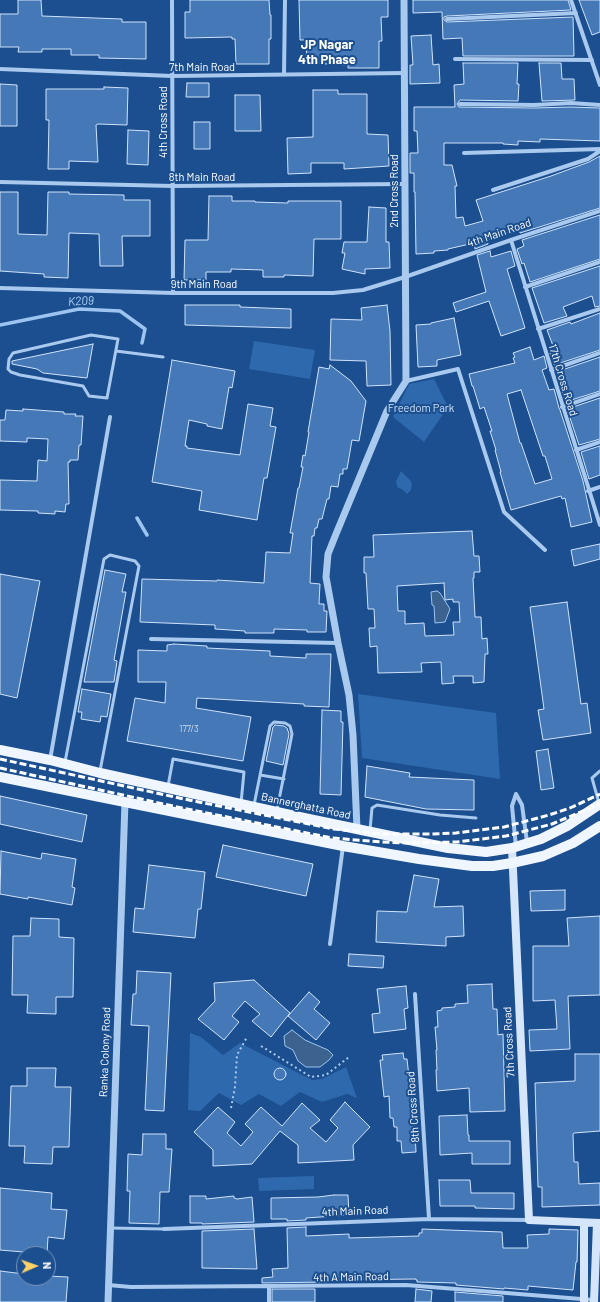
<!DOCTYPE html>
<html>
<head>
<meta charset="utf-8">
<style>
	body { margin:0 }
	#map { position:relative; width:600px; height:1302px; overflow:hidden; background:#1b4f8f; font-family:Barlow,sans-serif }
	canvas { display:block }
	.north { position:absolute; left:16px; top:1246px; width:40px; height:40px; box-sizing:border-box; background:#1b4f8f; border:1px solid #7695bc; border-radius:50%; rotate:88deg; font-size:11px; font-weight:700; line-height:16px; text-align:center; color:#fff }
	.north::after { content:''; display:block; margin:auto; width:14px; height:18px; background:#ffd166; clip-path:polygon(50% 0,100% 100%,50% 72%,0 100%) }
</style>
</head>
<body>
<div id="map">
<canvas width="600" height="1302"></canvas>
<div class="north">N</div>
</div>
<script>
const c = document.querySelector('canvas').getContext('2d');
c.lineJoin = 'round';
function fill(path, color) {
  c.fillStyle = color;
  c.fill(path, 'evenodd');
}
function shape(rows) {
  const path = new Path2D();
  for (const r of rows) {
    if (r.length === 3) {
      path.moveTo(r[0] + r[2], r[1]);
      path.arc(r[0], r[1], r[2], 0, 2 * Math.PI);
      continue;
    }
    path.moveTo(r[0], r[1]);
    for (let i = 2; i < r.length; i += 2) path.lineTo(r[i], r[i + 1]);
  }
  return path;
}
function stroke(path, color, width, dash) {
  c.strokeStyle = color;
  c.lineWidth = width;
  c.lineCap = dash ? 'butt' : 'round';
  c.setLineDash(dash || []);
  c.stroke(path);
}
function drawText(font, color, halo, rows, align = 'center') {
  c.font = font + ' Barlow,sans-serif';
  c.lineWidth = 4;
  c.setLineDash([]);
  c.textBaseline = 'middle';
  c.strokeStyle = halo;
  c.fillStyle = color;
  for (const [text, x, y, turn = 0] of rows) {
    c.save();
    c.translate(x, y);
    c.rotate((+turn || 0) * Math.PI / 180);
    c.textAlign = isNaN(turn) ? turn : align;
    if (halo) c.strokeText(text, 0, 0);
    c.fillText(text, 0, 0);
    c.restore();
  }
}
fill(shape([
	[254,341,315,350,310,379,249,369],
	[434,379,448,407,424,442,393,417,409,384],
	[401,471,410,480,412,484,411,490,407,494,403,490,397,487,396,481],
	[358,694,496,713,500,779,362,758],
	[190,1033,201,1037,223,1055,240,1043,312,1080,322,1079,346,1067,357,1098,347,1094,322,1102,300,1092,281,1106,259,1094,241,1105,219,1093,200,1111,188,1110],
	[314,1176,314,1189,259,1191,258,1178]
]), '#2e69ad');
const water = shape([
	[437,591,440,593,450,609,445,622,435,623,434,606,432,605,431,592,437,591],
	[292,1030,305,1040,328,1050,333,1055,329,1060,320,1067,306,1067,298,1061,293,1050,285,1046,284,1036,292,1030]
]);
fill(water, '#3c6290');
stroke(water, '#9cc4f0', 1);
stroke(shape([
	[0,325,79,309,120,311,145,329,142,343],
	[137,518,147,535]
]), '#9cc4f0', 3.5);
const building = shape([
	[18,0,41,0,42,16,122,19,122,22,146,22,146,59,99,58,99,55,71,55,71,49,42,49,42,52,18,52,19,47,0,47,0,14,18,14,18,0],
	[190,0,269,0,270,15,271,15,271,39,269,39,269,64,236,64,235,39,232,39,232,37,185,38,185,12,190,12,190,0],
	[299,0,388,0,388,17,381,17,382,41,379,41,379,68,348,68,348,65,306,63,307,40,300,40,299,0],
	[413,0,568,0,571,10,447,16,444,17,444,20,447,22,573,17,574,56,463,56,462,38,443,39,442,12,413,13,413,0],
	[579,0,600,0,600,32,592,35,579,0],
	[431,35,433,65,439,64,440,83,410,84,410,65,413,65,411,36,431,35],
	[463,63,518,63,517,84,519,84,518,101,460,100,457,104,459,107,534,108,571,107,600,108,600,141,540,139,540,142,518,141,518,145,503,144,503,143,444,143,444,165,452,165,457,186,455,186,456,218,463,217,465,226,483,221,476,200,551,176,589,162,600,156,600,208,520,233,519,229,487,240,488,244,475,249,474,243,448,249,448,250,434,251,434,253,416,254,415,192,414,192,414,173,410,173,410,153,418,153,417,131,414,131,414,107,455,107,454,85,464,84,463,63],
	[539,63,561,63,562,79,574,79,575,100,542,101,539,63],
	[187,83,209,83,209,97,186,97,187,83],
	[0,84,17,85,17,126,0,126,0,84],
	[104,87,128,88,127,125,98,124,96,125,98,162,69,161,69,169,48,169,49,120,46,120,46,89,104,89,104,87],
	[313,90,338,90,338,94,367,94,367,134,388,135,389,166,344,169,344,163,311,163,311,173,288,174,287,138,313,137,313,90],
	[235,95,260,95,261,131,235,131,235,95],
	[194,122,210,122,210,149,194,149,194,122],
	[128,130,149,131,148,165,127,164,128,130],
	[0,192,18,192,18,234,47,235,48,192,69,192,69,194,124,195,124,200,150,200,150,236,122,236,123,266,100,266,99,234,69,233,68,278,44,277,44,274,0,271,0,192],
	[209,196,232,196,232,201,255,201,255,202,288,203,288,201,341,201,341,239,314,239,313,276,284,275,284,277,263,277,263,270,231,269,231,272,206,272,206,280,184,280,185,240,208,240,209,196],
	[369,207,386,208,386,242,389,242,390,268,365,269,365,274,342,269,345,253,342,253,344,242,367,242,369,207],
	[600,215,600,259,530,282,524,263,522,264,517,249,524,246,522,240,600,215],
	[490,251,491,257,511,251,515,266,507,269,525,328,501,336,489,301,456,312,453,303,486,292,477,255,490,251],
	[600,266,600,306,595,307,592,296,563,307,567,316,544,323,532,288,600,266],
	[185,305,240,305,240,307,291,309,291,328,185,325,185,305],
	[387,305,390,331,391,385,367,386,366,361,330,360,331,319,362,320,361,308,387,305],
	[600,313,600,350,554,365,550,353,555,351,547,330,570,322,571,324,600,313],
	[454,318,461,355,437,360,437,366,418,367,416,325,431,324,431,323,454,318],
	[93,344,87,378,43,373,37,369,12,364,12,361,93,344],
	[530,347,534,360,544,356,547,368,542,370,549,390,554,389,559,408,560,410,583,481,592,522,571,527,565,498,562,499,561,496,511,510,500,472,501,472,495,450,496,450,490,431,492,431,484,407,480,409,473,386,472,386,469,374,515,363,513,358,515,357,513,353,530,347],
	[521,390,543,456,545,456,552,479,535,484,521,443,520,443,507,394,521,390],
	[600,357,600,391,565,402,561,387,566,386,562,370,600,357],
	[172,360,235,371,232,388,229,387,222,429,207,426,207,424,189,420,185,446,187,446,187,448,240,455,248,404,273,408,270,426,276,427,267,478,264,478,257,520,199,510,202,491,152,482,172,360],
	[330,365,351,381,366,401,359,441,352,440,347,469,343,469,343,474,340,474,338,487,331,486,329,499,327,499,322,519,319,519,317,528,315,528,314,536,312,536,310,583,320,584,319,604,324,604,324,611,327,611,326,632,307,632,307,630,274,629,274,633,245,633,245,631,215,629,215,625,140,622,142,579,217,581,217,580,264,583,266,552,290,553,293,533,290,533,294,511,298,488,299,488,303,467,301,467,303,455,305,456,309,432,308,432,319,367,329,369,330,365],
	[600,398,600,439,579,445,567,409,600,398],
	[23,409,64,412,64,414,76,414,75,416,83,416,81,445,79,445,78,460,70,460,70,462,68,462,69,504,66,504,65,512,55,511,55,514,38,513,38,511,0,510,0,480,37,481,38,460,47,461,48,439,27,438,27,442,0,441,0,420,5,420,6,410,23,411,23,409],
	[600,446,600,475,589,479,581,452,600,446],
	[472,531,474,556,479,556,480,572,474,572,474,578,473,578,475,617,481,617,482,639,487,638,488,654,485,654,484,682,473,683,473,676,453,676,454,683,442,684,441,662,421,663,422,672,378,673,377,646,370,647,369,628,375,628,374,609,368,609,366,573,364,573,364,557,374,557,373,535,472,531],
	[444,583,445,600,453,599,453,602,459,602,460,622,453,622,454,635,425,636,424,623,405,624,405,611,398,611,397,586,444,583],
	[600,544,600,559,574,566,571,550,600,544],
	[105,570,126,574,122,592,126,592,114,660,117,661,114,682,84,682,105,570],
	[0,574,40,581,17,698,0,694,0,574],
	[567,602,581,704,587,703,591,733,543,740,538,710,544,709,530,607,567,602],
	[174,644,207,646,207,648,270,651,270,656,306,658,306,654,331,654,329,707,304,706,304,704,197,698,196,708,251,717,243,761,127,741,135,698,165,703,166,682,138,682,138,650,167,651,167,645,174,644],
	[82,689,111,694,107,717,101,716,100,722,81,719,82,712,78,712,82,689],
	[322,710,341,711,341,722,343,722,341,795,320,794,322,710],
	[275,725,284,726,287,728,289,734,283,765,266,761,273,727,275,725],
	[548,749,554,788,541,790,536,751,548,749],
	[367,766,410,773,409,777,474,780,474,810,426,809,365,797,367,766],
	[0,796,87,815,82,842,0,824,0,796],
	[223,845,313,864,306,896,216,877,223,845],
	[1,851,41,859,42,853,76,859,72,887,75,888,72,905,28,897,28,899,0,894,1,851],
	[149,865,205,872,201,909,198,909,195,938,133,932,135,908,144,909,149,865],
	[414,875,439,879,434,907,463,906,464,936,446,937,446,946,376,942,377,911,407,912,414,875],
	[565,890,565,910,531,911,530,891,565,890],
	[600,916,600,995,568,996,570,1049,530,1051,529,1030,557,1029,555,1000,533,1001,533,946,569,946,567,918,600,916],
	[31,918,59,919,59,937,74,938,73,997,56,997,56,1014,27,1013,28,995,12,995,13,936,30,936,31,918],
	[349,954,384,956,383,968,348,966,349,954],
	[137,971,171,973,164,1111,145,1110,149,1026,131,1025,133,994,136,994,137,971],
	[254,980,290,1013,271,1037,252,1021,260,1014,245,1001,232,1016,239,1022,224,1040,198,1019,215,1001,214,983,254,980],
	[492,984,493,1009,497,1009,498,1035,503,1034,505,1111,470,1112,469,1088,437,1091,436,1070,437,1070,436,1050,437,1050,435,1027,438,1027,437,1011,442,1010,442,1008,455,1007,455,1004,468,1003,467,985,492,984],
	[406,986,408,1008,404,1009,406,1029,374,1033,372,1014,380,1013,377,989,406,986],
	[309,992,320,1002,314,1009,330,1023,316,1040,288,1016,309,992],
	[403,1053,404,1059,407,1059,409,1077,413,1077,415,1092,413,1093,416,1152,402,1153,401,1141,397,1141,397,1127,394,1127,393,1118,390,1118,389,1096,384,1097,380,1060,383,1060,382,1055,403,1053],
	[575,1054,600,1054,600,1131,574,1133,573,1134,574,1162,578,1162,579,1184,600,1183,600,1205,542,1207,542,1187,538,1187,535,1083,575,1081,575,1054],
	[280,1074,6],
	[27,1068,56,1068,55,1087,71,1087,69,1147,53,1147,52,1164,24,1163,25,1146,9,1146,11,1086,27,1086,27,1068],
	[345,1102,370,1127,353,1145,354,1160,298,1163,298,1145,280,1131,252,1164,213,1166,213,1150,194,1132,218,1107,235,1122,227,1133,241,1146,253,1132,245,1124,261,1107,282,1126,302,1103,320,1120,310,1128,326,1142,338,1128,330,1120,345,1102],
	[467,1115,468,1135,469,1135,469,1141,510,1141,510,1164,472,1164,472,1153,440,1155,439,1116,467,1115],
	[143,1134,166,1134,166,1149,172,1149,169,1192,160,1192,159,1224,129,1223,130,1191,127,1191,128,1154,142,1155,143,1134],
	[439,1180,470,1180,471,1193,514,1193,514,1209,475,1208,475,1206,440,1206,439,1180],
	[0,1188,52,1193,51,1209,67,1210,64,1239,48,1237,47,1254,0,1250,0,1188],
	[334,1195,348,1195,349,1215,306,1218,306,1220,287,1221,287,1219,271,1219,271,1198,318,1197,334,1195],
	[190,1196,206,1196,206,1199,234,1196,234,1198,237,1199,252,1197,254,1222,202,1224,202,1223,190,1223,190,1196],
	[306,1227,306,1236,349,1234,349,1238,419,1236,419,1233,422,1233,422,1229,502,1232,503,1248,528,1248,527,1235,549,1234,549,1229,578,1230,577,1262,576,1262,573,1290,528,1286,528,1290,504,1288,504,1289,456,1285,456,1283,417,1282,417,1280,416,1280,416,1279,327,1280,327,1282,262,1283,262,1278,273,1277,272,1269,288,1268,287,1228,306,1227],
	[254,1229,257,1269,202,1268,202,1231,254,1229],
	[0,1271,24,1274,24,1278,48,1278,48,1276,68,1277,66,1302,0,1302,0,1271],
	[272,1289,315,1289,315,1302,272,1302,272,1289],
	[416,1289,432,1291,431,1302,415,1302,416,1289],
	[455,1292,503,1296,503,1302,455,1302,455,1292]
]);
fill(building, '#4478b7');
stroke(building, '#cfe3fa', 1);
stroke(shape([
	[261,1046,311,1077,326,1075,349,1057],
	[231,1108,235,1087,237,1055,247,1037]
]), '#a9c9ee', 2, [2, 3]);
stroke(shape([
	[91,335,118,339,107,398,89,396,83,386,20,375,11,372,8,369,9,359,13,353,91,335],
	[116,351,163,357],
	[65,762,104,559,110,555,135,561,139,566,100,771],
	[260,775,284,779],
	[168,786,173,759,244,772,241,803],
	[599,803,592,778,600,771],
	[254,805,270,726,274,722,285,723,290,726,292,734,277,810],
	[370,830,372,808,377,805,440,815,476,818],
	[110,1228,164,1229]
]), '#a9c9ee', 3);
stroke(shape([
	[172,0,173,293],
	[571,0,600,85],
	[447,19,576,13],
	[455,59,592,60],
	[0,69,172,76,404,73],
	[284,75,285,0],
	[460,104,534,105,571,103,600,105],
	[464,153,600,149],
	[0,182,173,186,405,184],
	[493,190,588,159,600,151],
	[511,240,600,525],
	[525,287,600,262],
	[0,288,173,293,333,293,363,290,405,277,511,240,600,211],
	[538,329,600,309],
	[551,370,600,353],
	[406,381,458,369,504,512,545,550],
	[562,407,600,394],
	[576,450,600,442],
	[588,491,600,487],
	[151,639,338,643],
	[50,760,110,417],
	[516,794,512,806,516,847],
	[516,794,522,805,527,842],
	[330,944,343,846],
	[415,994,429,1219],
	[164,1229,429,1219,529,1220],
	[108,1285,131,1287,406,1285,594,1300],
	[269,1302,269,1287]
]), '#a9c9ee', 4);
stroke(shape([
	[357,829,353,735,349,695,338,643,326,577,328,554,336,534,387,411,406,381,404,0],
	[108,1302,125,802]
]), '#a9c9ee', 7);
stroke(shape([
	[512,848,529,1220,600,1223],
	[584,1302,584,1223],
	[594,1302,597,1223]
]), '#d6e6fa', 8);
stroke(shape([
	[0,750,50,760,100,773,304,818,448,848,486,852,512,848,541,839,567,826,600,804],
	[0,777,343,846,419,859,472,866,493,866,512,863,543,856,573,843,600,826]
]), '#f0f6ff', 10);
stroke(shape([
	[0,759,184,799,334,829,382,834,431,834,456,833,504,827,549,815,570,808,600,794],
	[0,768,182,808,332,838,382,842,406,843,457,842,506,836,552,824,600,804]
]), '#fff', 3, [7, 3]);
drawText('9px', '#d0dded', null, [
	["177/3",189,729]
]);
drawText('11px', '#fff', '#1b4f8f', [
	["7th Main Road",202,67],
	["4th Cross Road",163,122,-90],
	["8th Main Road",202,177],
	["2nd Cross Road",394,191,-90],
	["4th Main Road",499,233,-19],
	["9th Main Road",204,284],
	["17th Cross Road",563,380,73],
	["Bannerghatta Road",306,806,12],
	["7th Cross Road",509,1042,-93],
	["Ranka Colony Road",105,1052,-88],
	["8th Cross Road",413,1107,-94],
	["4th Main Road",355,1211,-2],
	["4th A Main Road",351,1277,-1]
]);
drawText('11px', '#cfe3fa', '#1b4f8f', [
	["Freedom Park",421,408]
]);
drawText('italic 12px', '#b5d3f5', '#1b4f8f', [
	["K209",81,301,-3]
]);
drawText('bold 13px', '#fff', '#1b4f8f', [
	["JP Nagar",327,45],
	["4th Phase",327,60]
]);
</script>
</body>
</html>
